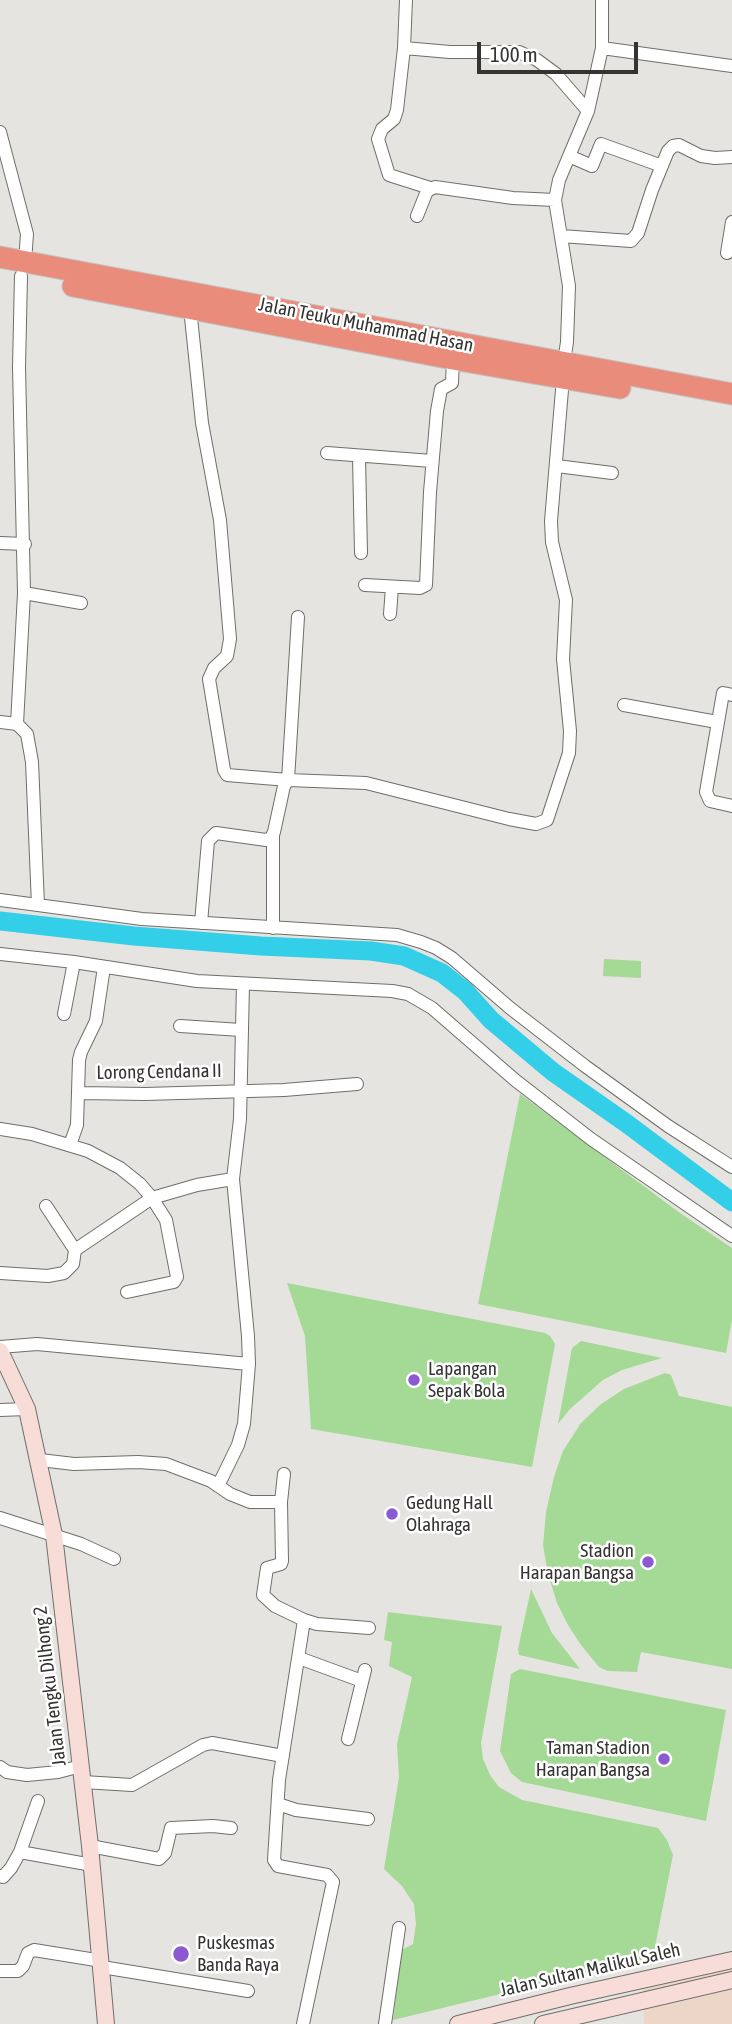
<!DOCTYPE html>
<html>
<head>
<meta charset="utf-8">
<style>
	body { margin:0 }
	#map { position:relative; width:732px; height:2024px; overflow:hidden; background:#e6e4e0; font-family:"Asap Condensed",sans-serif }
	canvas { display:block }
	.scale { position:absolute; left:477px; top:42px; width:161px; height:32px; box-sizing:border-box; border:4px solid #353433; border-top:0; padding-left:9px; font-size:21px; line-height:24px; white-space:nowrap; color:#353433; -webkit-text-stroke:5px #fff; paint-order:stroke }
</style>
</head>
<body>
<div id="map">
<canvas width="732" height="2024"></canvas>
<div class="scale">100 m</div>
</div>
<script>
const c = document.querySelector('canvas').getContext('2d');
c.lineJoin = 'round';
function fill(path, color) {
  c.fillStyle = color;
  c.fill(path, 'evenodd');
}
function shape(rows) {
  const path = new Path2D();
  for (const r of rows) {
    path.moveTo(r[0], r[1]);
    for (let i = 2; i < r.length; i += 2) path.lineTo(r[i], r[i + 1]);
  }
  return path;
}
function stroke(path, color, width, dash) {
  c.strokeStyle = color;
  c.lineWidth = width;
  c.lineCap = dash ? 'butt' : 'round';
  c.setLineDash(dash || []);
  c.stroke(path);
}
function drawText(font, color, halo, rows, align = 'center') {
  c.font = font + ' "Asap Condensed",sans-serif';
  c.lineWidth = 5;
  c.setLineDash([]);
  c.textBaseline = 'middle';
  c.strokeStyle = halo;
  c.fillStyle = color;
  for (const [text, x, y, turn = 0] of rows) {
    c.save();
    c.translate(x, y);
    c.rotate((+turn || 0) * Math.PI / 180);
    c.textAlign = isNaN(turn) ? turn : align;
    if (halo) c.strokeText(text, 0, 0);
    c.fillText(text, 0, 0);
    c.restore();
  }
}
fill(shape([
	[732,1964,732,2024,644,2024,643,1987]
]), '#ebd6c8');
fill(shape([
	[604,959,641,961,641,978,603,976],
	[520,1094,680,1213,732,1248,732,1320,726,1353,478,1304],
	[287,1283,545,1333,550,1336,555,1344,532,1467,311,1429,305,1336],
	[581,1341,662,1358,622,1370,603,1380,570,1409,558,1424,572,1348],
	[665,1373,671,1375,679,1396,732,1407,732,1669,641,1652,637,1672,608,1671,599,1667,581,1645,568,1625,557,1603,548,1574,543,1545,546,1512,554,1477,563,1451,581,1423,601,1404,624,1389],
	[531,1589,552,1633,580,1669,519,1655,518,1649],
	[388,1612,502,1626,481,1743,483,1759,490,1775,499,1787,522,1800,658,1828,667,1840,673,1855,653,1957,393,2020,402,1950,413,1944,416,1924,414,1904,402,1886,384,1869,399,1777,397,1744,412,1677,389,1666,392,1642,384,1640],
	[520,1669,726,1710,706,1821,522,1782,511,1773,500,1751,511,1674]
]), '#a4d996');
stroke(shape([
	[0,921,134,936,261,946,371,951,404,956,442,973,465,991,491,1020,553,1072,626,1123,732,1202]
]), '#33cee8', 19);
const street = shape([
	[406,0,404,48,397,110,394,119,382,129,378,139,389,175,430,188],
	[404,48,450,52,519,52,537,60,556,74,588,111],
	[602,48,732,66],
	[0,132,27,234,25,262],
	[569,156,592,166,601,144,662,166],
	[417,216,427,191,435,187,513,198,555,200],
	[561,236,631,241,638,233,652,190,668,151,673,146,679,145,701,156,715,158,732,157],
	[727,253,732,222],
	[190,308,202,423,220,520,230,639,227,656,214,668,209,679,224,770,227,775,288,780,298,617],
	[564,362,567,342,569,286,555,200,559,180,588,111,602,48,602,0],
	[327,453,432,461],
	[359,456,361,553],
	[557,466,612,473],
	[0,543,25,544],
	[365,585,420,588,426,585,430,492,437,411,441,389,452,383,453,359],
	[24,593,81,603],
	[390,614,392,587],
	[732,695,723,693,706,792,710,801,732,806],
	[624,705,717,722],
	[0,722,17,724,24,593,19,367,21,276],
	[17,724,27,734,32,762,38,905],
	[273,835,273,928],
	[0,900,142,919,397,935,421,942,436,948,452,958,510,1008,585,1066,668,1126,732,1167],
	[201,923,208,841,216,833,266,840,271,838,274,832,284,786,288,780,366,783,509,819,536,824,547,820,569,753,570,731,563,659,566,600,552,542,551,521,563,378],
	[0,954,74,962,197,981,392,991,408,994,432,1008,515,1080,591,1139,732,1236],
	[64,1014,74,962],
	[180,1026,241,1030],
	[80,1093,145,1094,284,1090,357,1084],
	[0,1129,32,1134,88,1151,120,1168,140,1184,152,1198,166,1220,177,1277,174,1282,127,1292],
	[70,1145,77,1125,79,1060,81,1052,96,1021,104,967],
	[46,1206,75,1250],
	[0,1273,48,1276,64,1273,73,1264,75,1250,152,1198,197,1185,233,1179],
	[0,1347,37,1344,249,1364],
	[0,1410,27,1409],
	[40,1460,74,1464,138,1462,166,1464,211,1481,230,1494,250,1502,281,1502],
	[284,1474,281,1502,282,1561,281,1564,267,1568,263,1595,275,1606,304,1620,279,1780,274,1860,278,1866,327,1875,333,1882,303,2024],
	[218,1486,238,1445,244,1424,249,1364,248,1336,233,1179,240,1119,243,984],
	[0,1518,81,1544,114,1559],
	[304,1620,317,1624,369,1628],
	[299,1658,362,1681],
	[348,1739,365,1670],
	[0,1767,7,1772,27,1775,58,1772,81,1766],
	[83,1782,132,1785,203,1745,212,1743,283,1756],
	[38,1801,20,1852,92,1865],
	[278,1804,296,1810,368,1819],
	[90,1846,159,1859,165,1853,171,1828,213,1826,231,1828],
	[0,1876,3,1877,11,1868,20,1852],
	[102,1967,248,1991],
	[0,1971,18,1971,23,1966,28,1953,34,1950,102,1961],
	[385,2024,399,1928]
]);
const secondary = shape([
	[0,1351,27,1409,54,1535,90,1846,106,2024],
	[458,2024,570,1996,732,1960],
	[543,2024,732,1980]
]);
const highway = shape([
	[0,257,732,394],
	[73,286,453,359,620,388]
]);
stroke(street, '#6f6e6a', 14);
stroke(secondary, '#6f6e6a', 18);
stroke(highway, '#c2c2c2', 23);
stroke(street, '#fff', 12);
stroke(secondary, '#f8dcd7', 16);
stroke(highway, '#e98c7b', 21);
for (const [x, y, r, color] of [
	[414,1380,7,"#8b59d2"],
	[392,1514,7,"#8b59d2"],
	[648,1562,7,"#8b59d2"],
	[664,1759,7,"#8b59d2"],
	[181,1954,9,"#8b59d2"]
]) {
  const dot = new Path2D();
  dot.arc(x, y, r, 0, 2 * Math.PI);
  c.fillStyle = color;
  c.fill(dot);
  stroke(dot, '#fff', 2.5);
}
drawText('19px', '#353433', '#fff', [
	["Jalan Teuku Muhammad Hasan",366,325,11],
	["Lorong Cendana II",159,1072,-1],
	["Jalan Tengku Dilhong 2",50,1686,-97],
	["Jalan Sultan Malikul Saleh",590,1970,-13]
]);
drawText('19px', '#353433', '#fff', [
	["Lapangan",428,1369],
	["Sepak Bola",428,1391],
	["Gedung Hall",406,1503],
	["Olahraga",406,1525],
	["Stadion",634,1551,"right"],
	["Harapan Bangsa",634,1573,"right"],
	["Taman Stadion",650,1748,"right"],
	["Harapan Bangsa",650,1770,"right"],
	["Puskesmas",197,1943],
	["Banda Raya",197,1965]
], 'left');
</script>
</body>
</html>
